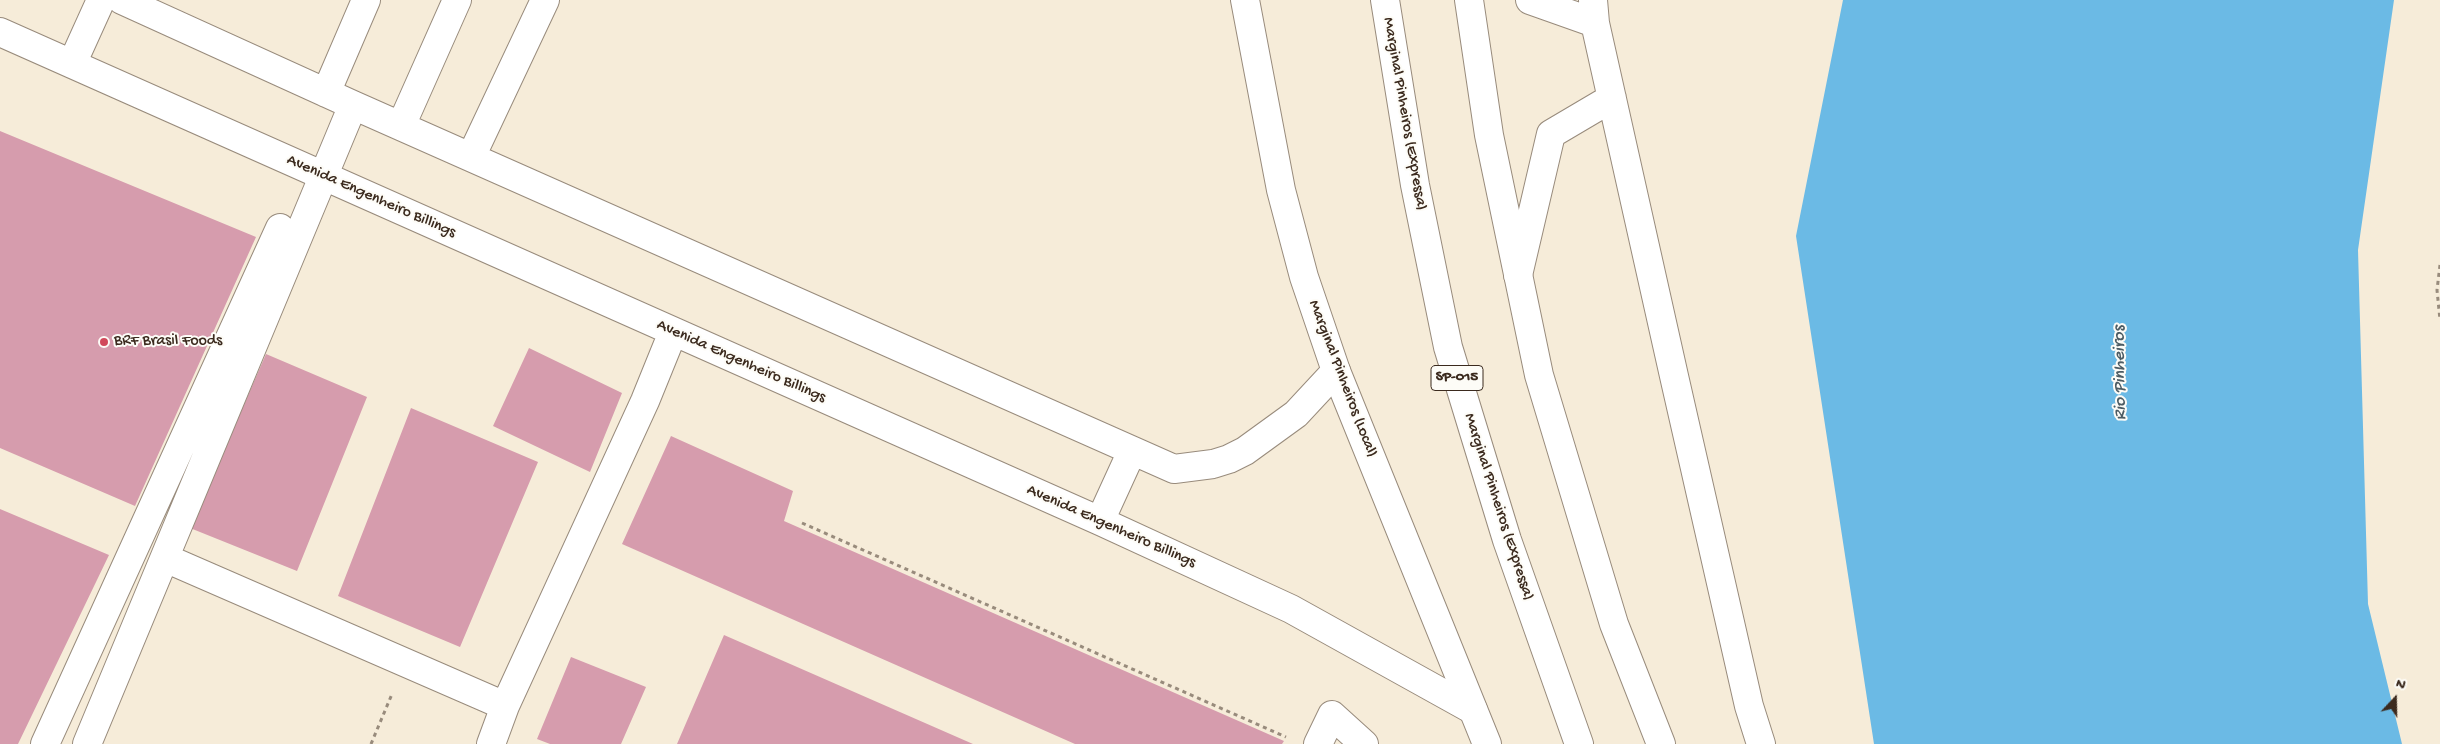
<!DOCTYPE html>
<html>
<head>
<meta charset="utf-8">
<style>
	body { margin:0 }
	#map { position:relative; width:2440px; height:744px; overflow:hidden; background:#f6ecd9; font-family:"Gochi Hand",sans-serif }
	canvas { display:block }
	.north { position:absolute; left:2370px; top:674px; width:50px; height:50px; -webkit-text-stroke:4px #fdfcf7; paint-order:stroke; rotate:21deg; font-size:14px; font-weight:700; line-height:20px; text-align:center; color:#3b2a1e }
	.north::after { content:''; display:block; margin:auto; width:18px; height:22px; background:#3b2a1e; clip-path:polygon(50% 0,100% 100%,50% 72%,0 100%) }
</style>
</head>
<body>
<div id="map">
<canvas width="2440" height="744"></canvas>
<div class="north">N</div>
</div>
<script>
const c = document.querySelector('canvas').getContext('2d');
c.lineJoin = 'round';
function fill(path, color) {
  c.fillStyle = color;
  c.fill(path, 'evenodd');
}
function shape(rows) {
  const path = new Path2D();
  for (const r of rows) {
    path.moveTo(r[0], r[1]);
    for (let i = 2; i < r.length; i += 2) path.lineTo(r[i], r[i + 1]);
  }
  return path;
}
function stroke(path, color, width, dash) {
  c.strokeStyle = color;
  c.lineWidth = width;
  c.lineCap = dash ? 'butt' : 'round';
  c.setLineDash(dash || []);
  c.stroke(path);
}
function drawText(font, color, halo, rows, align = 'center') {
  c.font = font + ' "Gochi Hand",sans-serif';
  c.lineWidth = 4;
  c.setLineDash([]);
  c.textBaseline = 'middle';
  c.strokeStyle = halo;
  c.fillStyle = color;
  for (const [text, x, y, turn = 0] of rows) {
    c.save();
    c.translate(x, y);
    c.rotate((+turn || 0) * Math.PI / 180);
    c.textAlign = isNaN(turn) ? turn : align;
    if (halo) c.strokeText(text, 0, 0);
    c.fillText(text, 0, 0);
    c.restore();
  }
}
fill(shape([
	[1843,0,2394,0,2358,250,2368,604,2402,744,1874,744,1796,236]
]), '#6bbae5');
fill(shape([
	[0,131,256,237,135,506,0,448],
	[529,348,622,393,590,472,493,426],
	[266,354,367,397,297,571,190,528],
	[411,408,538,462,460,647,338,596],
	[671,436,793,491,784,521,1284,741,1282,744,1075,744,622,544],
	[0,509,109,555,18,744,0,744],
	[724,635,973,744,677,744],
	[571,657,646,687,621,744,550,744,537,739]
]), '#d69cad');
const minor = shape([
	[122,0,353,105,1174,469,1213,464,1229,459,1245,451,1296,414,1336,371],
	[1530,0,1595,23],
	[1593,0,1595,23,1674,376,1749,706,1761,744],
	[0,32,1100,521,1291,609,1473,710],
	[72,64,101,0],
	[326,93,366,0],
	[401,126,457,0],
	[471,157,545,0],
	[1518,275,1551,134,1612,98],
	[1100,521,1132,451],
	[165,558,505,706],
	[45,744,280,228],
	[87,744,353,105],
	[491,744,505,706,645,401,673,332],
	[1318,744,1332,715,1364,744]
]);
const highway = shape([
	[1245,0,1281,190,1304,277,1336,371,1487,744],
	[1385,0,1415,185,1448,347,1507,540,1579,744],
	[1469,0,1489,135,1539,375,1614,624,1661,744]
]);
stroke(minor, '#988b7c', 30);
stroke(highway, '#988b7c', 30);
stroke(shape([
	[2440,265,2437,290,2440,320],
	[802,523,1286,737],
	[371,744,392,694]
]), '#988b7c', 3, [4, 4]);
stroke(minor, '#fff', 28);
stroke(highway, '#fff', 28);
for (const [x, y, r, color] of [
	[104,342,5,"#d1495b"]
]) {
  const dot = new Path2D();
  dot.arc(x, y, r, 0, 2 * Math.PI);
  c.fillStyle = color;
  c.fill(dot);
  stroke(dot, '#fdfcf7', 2);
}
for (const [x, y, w] of [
	[1457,378,52]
]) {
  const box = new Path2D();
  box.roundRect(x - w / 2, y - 12.5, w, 25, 4);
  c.fillStyle = '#fdfcf7';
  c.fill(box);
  stroke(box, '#3b2a1e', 1);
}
drawText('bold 15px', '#3b2a1e', null, [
	["SP-015",1457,378]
]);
drawText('16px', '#3b2a1e', '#fdfcf7', [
	["Marginal Pinheiros (Expressa)",1404,114,80],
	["Avenida Engenheiro Billings",371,197,24],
	["Avenida Engenheiro Billings",741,362,24],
	["Marginal Pinheiros (Local)",1342,379,69],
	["Marginal Pinheiros (Expressa)",1498,507,72],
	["Avenida Engenheiro Billings",1111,527,24]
]);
drawText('16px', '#3b2a1e', '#fdfcf7', [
	["BRF Brasil Foods",114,342]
], 'left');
drawText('italic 18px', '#4c5c64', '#fdfcf7', [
	["Rio Pinheiros",2121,373,-91]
]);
</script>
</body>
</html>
